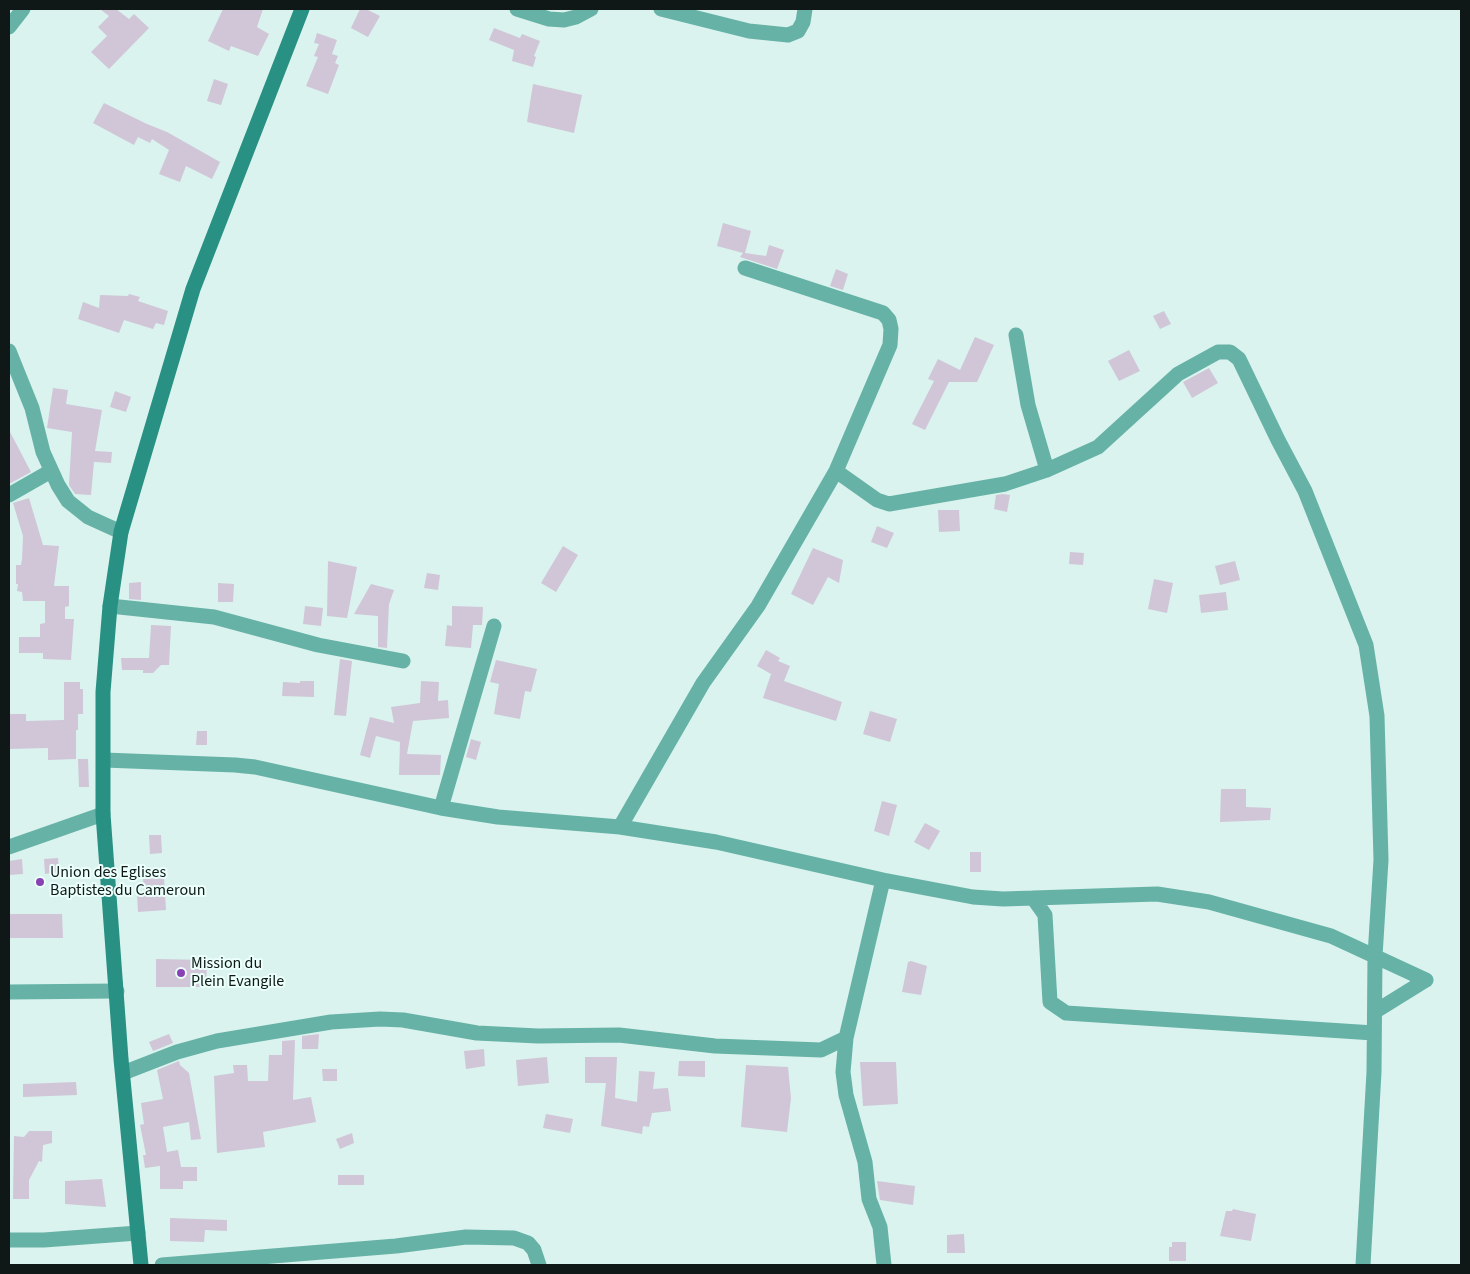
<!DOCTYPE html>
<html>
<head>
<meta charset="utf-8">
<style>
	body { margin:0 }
	#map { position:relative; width:1470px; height:1274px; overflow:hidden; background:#daf3ee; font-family:"Source Sans 3",sans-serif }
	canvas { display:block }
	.frame { position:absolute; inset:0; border:10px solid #0f1816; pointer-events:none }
</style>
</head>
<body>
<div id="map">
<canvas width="1470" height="1274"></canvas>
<div class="frame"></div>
</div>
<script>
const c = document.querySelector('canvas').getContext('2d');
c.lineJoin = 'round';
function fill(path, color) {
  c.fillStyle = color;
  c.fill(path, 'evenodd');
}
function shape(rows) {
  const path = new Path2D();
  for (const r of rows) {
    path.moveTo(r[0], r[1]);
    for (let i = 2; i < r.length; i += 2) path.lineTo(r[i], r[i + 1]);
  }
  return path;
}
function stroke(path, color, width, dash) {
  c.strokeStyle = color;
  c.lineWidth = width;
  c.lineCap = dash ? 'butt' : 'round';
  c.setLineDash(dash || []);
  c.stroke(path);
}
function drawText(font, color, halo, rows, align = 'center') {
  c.font = font + ' "Source Sans 3",sans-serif';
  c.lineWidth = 4;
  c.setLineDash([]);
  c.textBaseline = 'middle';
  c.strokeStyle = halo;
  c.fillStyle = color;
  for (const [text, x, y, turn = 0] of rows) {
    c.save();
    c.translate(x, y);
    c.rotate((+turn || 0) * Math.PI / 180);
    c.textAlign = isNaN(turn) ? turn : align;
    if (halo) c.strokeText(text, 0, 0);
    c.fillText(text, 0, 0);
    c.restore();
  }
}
fill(shape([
	[100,9,116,9,129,19,134,14,149,28,109,69,91,52,107,36,98,27,109,16],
	[223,9,263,9,257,27,269,34,258,56,231,46,229,51,208,41],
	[360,9,366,9,380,16,368,37,351,28],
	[494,28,520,38,522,34,540,41,534,56,536,57,533,67,512,61,514,50,489,40],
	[317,33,337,40,332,54,338,56,335,63,339,65,328,94,306,86,318,57,314,56,319,44,314,43],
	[214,79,228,84,221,105,207,101],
	[533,84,582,95,574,133,527,122],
	[104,103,147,124,167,132,220,162,212,179,186,166,180,182,159,174,169,150,152,139,150,143,138,137,134,145,93,123],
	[723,223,751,231,745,253,766,256,769,245,784,250,777,269,740,257,743,253,717,246],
	[836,269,848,274,843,290,830,286],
	[129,294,140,297,138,301,168,311,164,325,156,323,153,329,124,320,119,333,78,319,83,302,99,308,100,295,128,296],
	[1164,311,1171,324,1160,329,1153,316],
	[975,337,994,345,977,382,949,382,925,430,912,424,934,381,928,379,938,359,960,370],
	[1129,350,1140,371,1119,381,1108,361],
	[1209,368,1218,383,1192,398,1183,382],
	[53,388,68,390,66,404,102,410,95,451,112,452,111,463,94,462,91,495,75,494,69,485,72,432,47,428],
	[115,391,131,397,126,412,110,407],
	[9,430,31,472,9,484],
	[1003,494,1010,495,1007,512,994,509,996,495],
	[29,498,43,545,59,546,54,586,69,586,69,606,65,607,65,619,74,619,71,660,43,659,43,653,19,653,19,637,40,637,40,624,45,623,45,601,23,601,22,592,17,591,18,584,16,584,16,565,21,565,22,559,23,536,13,503],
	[938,510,959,510,960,531,939,532],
	[877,526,894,533,887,548,871,542],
	[563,546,578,555,556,592,541,583],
	[813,548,843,560,839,583,828,577,813,605,791,594],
	[1070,552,1084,553,1083,565,1069,564],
	[328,561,357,567,347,618,327,616],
	[1235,561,1240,580,1220,585,1215,566],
	[427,573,440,575,438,590,424,588],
	[1154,579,1173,583,1167,613,1148,609],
	[141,582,141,600,129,599,129,583],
	[218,583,234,584,233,602,218,602],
	[371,584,394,590,389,604,387,648,378,647,378,616,354,614],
	[1226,592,1228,610,1201,613,1199,595],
	[305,606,323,608,321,626,303,624],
	[452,606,483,607,482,625,473,625,471,648,445,646,447,625,452,626],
	[151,625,171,626,169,665,161,665,153,673,143,673,143,670,122,670,121,658,149,658],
	[766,650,780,658,778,661,790,666,784,681,842,702,836,721,763,698,771,674,757,666],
	[340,659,352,661,346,716,334,715],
	[496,660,537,669,531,692,525,691,520,719,494,714,499,684,490,682],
	[300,681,314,681,314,697,282,696,283,682,300,683],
	[421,681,439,682,438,701,448,700,449,718,413,721,407,754,441,755,440,775,399,775,400,742,376,736,370,758,360,755,370,717,394,723,391,707,420,703],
	[64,682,80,682,80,689,83,689,83,714,78,714,78,730,76,730,76,759,48,760,48,748,9,749,9,714,26,714,26,721,64,720],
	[870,711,897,719,890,742,863,734],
	[197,731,207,731,207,745,196,745],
	[471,739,481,742,476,760,466,757],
	[78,759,88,759,89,787,79,787],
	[1221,789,1246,789,1246,807,1271,808,1270,820,1220,822],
	[882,801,897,805,889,836,874,831],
	[925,823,940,831,929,850,914,842],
	[149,835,161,835,162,853,150,854],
	[970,852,981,852,981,872,970,872],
	[58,858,59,872,45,874,44,859],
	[22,859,23,874,9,875,9,861],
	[164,878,166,910,138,912,137,894,144,894,143,879],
	[9,914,62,914,63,938,9,938],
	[156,959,207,960,206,987,156,987],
	[911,961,927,966,921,995,902,992,908,962],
	[169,1034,173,1043,153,1051,149,1042],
	[319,1034,318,1049,302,1049,302,1036],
	[295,1040,293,1100,311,1097,316,1122,263,1132,265,1147,217,1153,214,1076,234,1073,233,1065,247,1065,248,1081,268,1081,269,1055,282,1055,282,1041],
	[484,1049,485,1066,466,1069,464,1051],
	[547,1057,549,1083,518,1086,516,1060],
	[585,1057,617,1057,615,1098,637,1102,639,1071,655,1072,653,1089,668,1088,671,1111,652,1113,649,1127,643,1126,642,1134,601,1126,606,1083,585,1083],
	[179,1061,180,1065,189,1073,201,1139,191,1140,189,1122,163,1127,167,1152,178,1150,181,1167,197,1167,197,1181,183,1181,183,1189,160,1189,160,1166,145,1168,143,1155,146,1155,140,1125,144,1124,141,1103,163,1099,157,1070],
	[679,1061,705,1061,705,1077,678,1076],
	[860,1062,896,1062,898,1104,863,1106],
	[746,1065,788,1067,791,1098,787,1132,741,1127],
	[322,1069,337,1069,337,1081,323,1081],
	[76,1082,77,1095,23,1097,23,1084],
	[546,1114,573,1119,570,1133,543,1128],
	[29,1131,52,1131,52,1143,43,1145,42,1162,39,1161,29,1180,29,1199,13,1199,14,1136,24,1137],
	[352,1133,354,1143,340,1149,336,1139],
	[338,1175,364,1175,364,1185,338,1185],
	[102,1179,106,1207,65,1204,65,1181],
	[877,1181,915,1186,913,1205,880,1200],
	[1233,1209,1256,1214,1251,1241,1220,1236,1226,1211,1232,1211],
	[170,1218,227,1220,227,1231,205,1230,204,1242,170,1241],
	[964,1234,965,1253,947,1253,947,1235],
	[1172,1242,1186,1242,1186,1261,1169,1261,1169,1247,1172,1247]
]), '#d0c6d7');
stroke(shape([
	[517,9,549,19,564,20,576,17,591,9],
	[661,9,749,31,788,35,798,31,803,22,805,9],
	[9,27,23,9],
	[1016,335,1028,405,1047,470],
	[9,351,32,408,43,452,58,485,68,501,88,517,121,532],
	[836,471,877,500,889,504,1005,484,1047,470,1098,447,1178,374,1218,352,1230,352,1239,359,1278,440,1305,491,1366,645,1377,716,1381,860,1375,956,1374,1072,1363,1265],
	[9,495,51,471],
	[110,606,214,617,318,645,403,661],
	[104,760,235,765,255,767,441,808,498,817,620,827,716,842,883,880,973,897,1003,899,1157,894,1209,902,1331,936,1426,980],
	[441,808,494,626],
	[620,827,703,683,758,606,836,471,890,345,891,329,889,320,883,313,745,268],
	[9,847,103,814],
	[883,880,846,1038,843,1072,846,1095,865,1162,869,1199,880,1227,884,1265],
	[1033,898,1045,915,1050,1002,1066,1013,1374,1033],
	[9,992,117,991],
	[1376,1011,1426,980],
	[123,1073,177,1052,217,1041,331,1022,380,1019,403,1020,477,1033,538,1036,619,1035,715,1046,821,1050,846,1038],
	[9,1240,44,1240,138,1233],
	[162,1265,396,1246,466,1237,514,1238,528,1243,534,1250,539,1265]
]), '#66b2a6', 15);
stroke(shape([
	[141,1265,121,1059,103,814,103,692,110,606,121,532,193,289,302,9]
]), '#289183', 15);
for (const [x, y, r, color] of [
	[40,882,5,"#8942b4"],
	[181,973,5,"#8942b4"]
]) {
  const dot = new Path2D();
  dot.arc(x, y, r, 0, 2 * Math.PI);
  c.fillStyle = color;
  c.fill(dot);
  stroke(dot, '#ebfffb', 2);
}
drawText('16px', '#0f1816', '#ebfffb', [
	["Union des Eglises",50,873],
	["Baptistes du Cameroun",50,891],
	["Mission du",191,964],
	["Plein Evangile",191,982]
], 'left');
</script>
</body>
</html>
